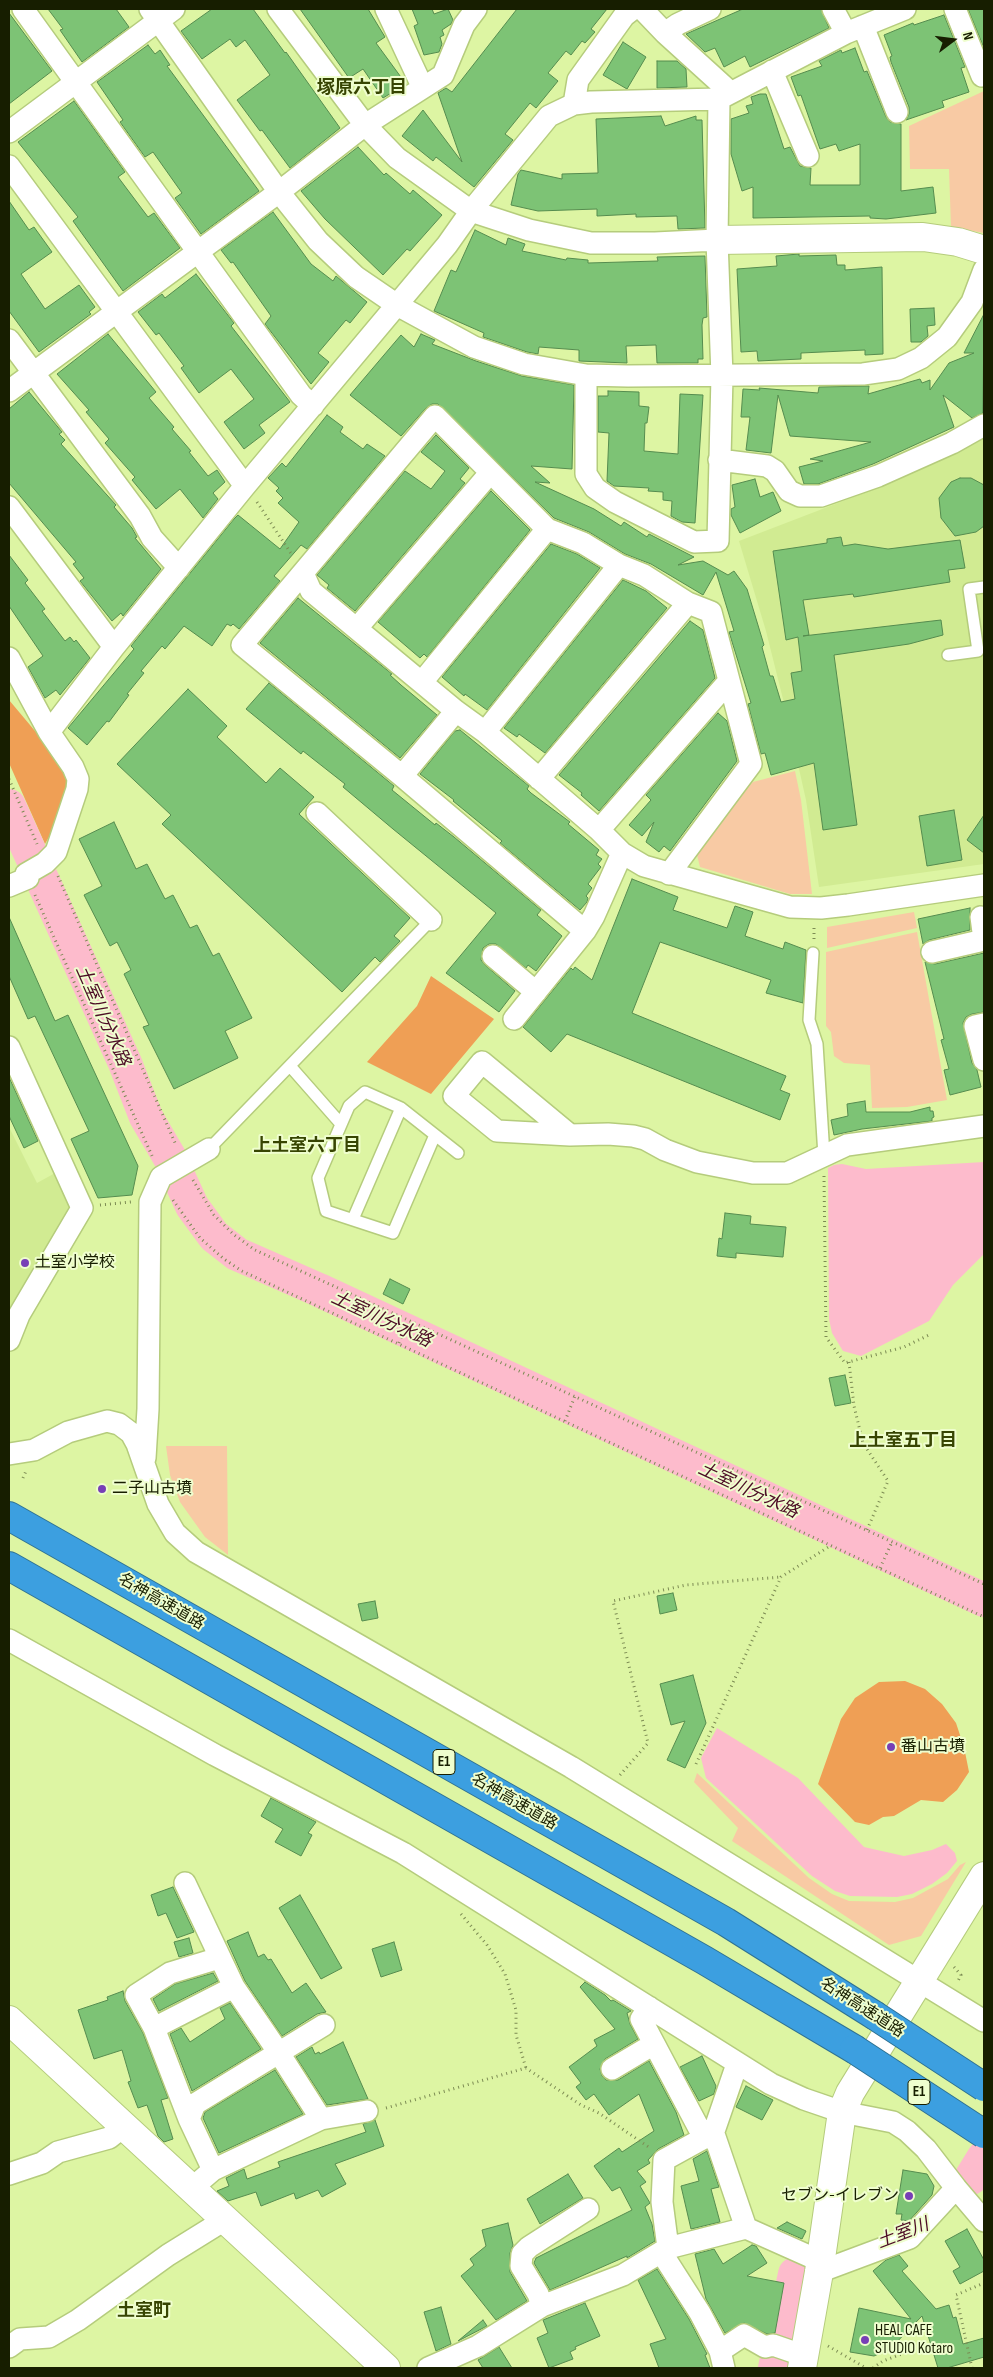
<!DOCTYPE html>
<html>
<head>
<meta charset="utf-8">
<style>
	body { margin:0 }
	#map { position:relative; width:993px; height:2377px; overflow:hidden; background:#ddf5a3; font-family:"Sofia Sans Condensed",sans-serif }
	canvas { display:block }
	.frame { position:absolute; inset:0; border:10px solid #171e00; pointer-events:none }
	.north { position:absolute; left:928px; top:15px; width:50px; height:50px; -webkit-text-stroke:4px #effece; paint-order:stroke; rotate:75deg; font-size:14px; font-weight:700; line-height:20px; text-align:center; color:#171e00 }
	.north::after { content:''; display:block; margin:auto; width:18px; height:22px; background:#171e00; clip-path:polygon(50% 0,100% 100%,50% 72%,0 100%) }
</style>
</head>
<body>
<div id="map">
<canvas width="993" height="2377"></canvas>
<div class="frame"></div>
<div class="north">N</div>
</div>
<script>
const c = document.querySelector('canvas').getContext('2d');
c.lineJoin = 'round';
function fill(path, color) {
  c.fillStyle = color;
  c.fill(path, 'evenodd');
}
function shape(rows) {
  const path = new Path2D();
  for (const r of rows) {
    path.moveTo(r[0], r[1]);
    for (let i = 2; i < r.length; i += 2) path.lineTo(r[i], r[i + 1]);
  }
  return path;
}
function stroke(path, color, width, dash) {
  c.strokeStyle = color;
  c.lineWidth = width;
  c.lineCap = dash ? 'butt' : 'round';
  c.setLineDash(dash || []);
  c.stroke(path);
}
function drawText(font, color, halo, rows, align = 'center') {
  c.font = font + ' "Sofia Sans Condensed","Noto Sans JP",sans-serif';
  c.lineWidth = 4;
  c.setLineDash([]);
  c.textBaseline = 'middle';
  c.strokeStyle = halo;
  c.fillStyle = color;
  for (const [text, x, y, turn = 0] of rows) {
    c.save();
    c.translate(x, y);
    c.rotate((+turn || 0) * Math.PI / 180);
    c.textAlign = isNaN(turn) ? turn : align;
    if (halo) c.strokeText(text, 0, 0);
    c.fillText(text, 0, 0);
    c.restore();
  }
}
fill(shape([
	[984,436,984,864,819,887,806,800,786,711,766,631,739,541,864,493],
	[10,1129,37,1183,57,1172,73,1204,9,1322]
]), '#d1eb92');
fill(shape([
	[984,91,984,233,951,227,949,169,910,169,909,126],
	[795,771,801,800,812,894,790,894,700,867,696,851,750,785,753,782],
	[914,912,917,928,827,948,827,927],
	[917,932,947,1100,907,1107,872,1108,870,1065,844,1063,834,1056,831,1032,826,1026,826,952],
	[166,1446,227,1446,228,1555,205,1537,180,1502,170,1475],
	[697,1773,809,1878,832,1894,849,1901,895,1902,913,1898,948,1879,960,1865,966,1862,921,1936,889,1945,732,1841,738,1828,694,1782]
]), '#f8caa4');
fill(shape([
	[9,700,51,750,67,775,66,793,54,828,45,844,9,763],
	[431,976,494,1019,431,1094,367,1062,417,1006],
	[905,1681,925,1689,942,1704,956,1723,964,1747,969,1772,957,1790,943,1802,921,1800,894,1816,883,1817,869,1825,855,1822,818,1784,841,1719,855,1698,879,1682]
]), '#ef9f55');
fill(shape([
	[984,1162,984,1254,953,1285,929,1321,861,1356,843,1351,832,1333,829,1319,828,1168,834,1165,842,1164,866,1169],
	[717,1728,798,1778,864,1847,904,1856,932,1850,946,1844,955,1853,957,1861,947,1873,932,1884,912,1894,897,1897,850,1896,835,1891,812,1876,706,1778,701,1758]
]), '#fdbbcc');
stroke(shape([
	[9,806,125,1063,146,1117,170,1158,192,1206,214,1236,237,1254,319,1290,984,1600],
	[971,2178,984,2157],
	[775,2368,795,2274]
]), '#fdbbcc', 34);
const building = shape([
	[48,9,116,9,129,27,82,62,60,30,63,29,48,9],
	[212,9,253,9,285,53,286,52,340,128,290,168,262,130,260,131,237,100,270,75,245,40,236,47,230,39,202,59,181,31,212,9],
	[300,9,368,9,385,37,376,43,406,84,383,98,363,69,349,78,300,9],
	[412,9,432,9,434,14,448,9,453,20,451,24,442,30,444,35,440,37,442,44,439,52,424,55,414,26,418,24,412,9],
	[517,9,607,9,591,29,595,32,585,43,582,41,571,55,566,51,548,73,558,81,536,108,530,103,505,134,513,140,474,187,436,157,433,161,402,136,423,110,462,162,438,93,446,88,452,92,517,9],
	[743,9,821,9,829,28,750,67,745,56,724,67,715,48,705,52,686,34,743,9],
	[968,9,984,9,984,48,968,9],
	[9,13,52,71,9,104,9,13],
	[944,15,965,67,961,68,969,92,942,101,944,107,906,120,909,114,909,107,891,62,890,57,892,56,884,35,913,23,914,25,944,15],
	[623,42,646,57,627,89,603,75,623,42],
	[148,45,155,54,160,50,170,65,167,66,259,191,201,234,175,198,182,193,153,152,145,157,120,122,123,120,97,82,148,45],
	[855,48,864,72,867,71,886,117,890,122,901,124,901,191,933,187,936,213,886,219,870,218,870,216,753,218,753,187,742,191,731,154,731,119,749,113,746,106,753,104,751,97,760,94,766,94,784,149,790,147,800,166,811,168,810,185,860,185,860,144,839,151,836,144,820,149,801,95,798,96,791,77,822,66,819,61,841,50,842,53,855,48],
	[657,61,677,61,686,69,687,87,657,88,657,61],
	[74,101,125,172,118,177,148,217,154,213,180,248,123,291,73,221,78,217,18,142,74,101],
	[661,116,665,126,696,116,696,120,702,120,705,228,678,229,677,216,636,217,636,214,597,216,597,209,538,211,511,205,518,174,521,170,562,179,562,174,598,173,596,119,661,116],
	[358,147,384,175,386,173,410,194,413,190,442,215,410,251,407,249,383,275,325,219,301,191,358,147],
	[9,201,29,230,34,227,52,252,21,274,45,309,79,285,95,307,89,312,91,314,39,352,9,311,9,201],
	[273,212,311,264,333,281,336,276,367,302,350,323,346,320,318,353,329,362,311,384,265,324,271,316,233,262,231,263,221,250,273,212],
	[475,230,506,245,508,238,525,244,522,251,566,260,567,258,588,260,588,263,658,261,657,257,705,256,707,317,703,318,702,325,703,359,698,359,698,363,657,363,656,345,626,346,627,363,579,361,579,350,539,347,538,354,527,352,483,337,484,333,434,311,451,270,456,272,475,230],
	[799,254,799,256,836,255,837,265,845,265,845,270,882,267,883,354,865,355,865,350,801,353,801,359,758,361,757,351,741,352,737,269,777,266,776,256,799,254],
	[196,274,234,323,231,326,290,402,259,425,265,433,244,449,224,422,254,399,231,369,199,393,181,368,184,366,159,333,156,335,138,312,162,294,165,298,196,274],
	[934,308,935,325,927,326,928,336,921,342,911,342,910,309,934,308],
	[984,314,983,413,972,418,943,395,954,427,873,464,818,484,804,484,799,467,823,461,810,459,871,442,790,436,778,395,771,453,746,450,750,417,741,417,743,389,760,390,759,388,818,393,819,387,869,386,868,394,920,379,922,383,930,380,930,390,949,363,974,353,964,353,984,314],
	[108,334,156,392,149,398,174,427,172,429,191,451,189,452,208,476,217,470,225,482,213,493,218,499,203,518,180,489,156,509,132,480,135,477,105,443,109,439,86,412,89,410,57,374,108,334],
	[421,334,435,340,432,344,476,361,522,376,574,385,572,469,531,466,550,483,535,482,594,509,621,526,624,522,647,537,649,534,694,557,678,565,703,561,728,575,734,571,747,589,764,645,762,647,770,676,773,676,781,702,795,699,791,673,802,671,798,637,786,640,773,551,827,543,827,539,841,537,843,546,855,544,888,549,960,540,965,568,948,570,950,582,854,597,853,594,803,600,809,635,803,636,941,620,943,635,909,644,834,655,857,825,823,830,814,763,771,775,765,753,761,754,748,704,751,703,729,632,734,631,716,572,703,595,651,564,625,554,589,532,554,518,438,404,432,404,426,408,401,436,350,395,401,335,414,347,421,334],
	[608,391,639,392,639,406,649,407,647,423,645,423,644,451,678,454,680,394,703,395,695,523,682,522,671,516,672,501,663,500,663,492,648,491,649,488,614,486,607,481,609,433,598,432,598,396,608,396,608,391],
	[29,392,62,432,59,434,65,440,61,444,116,505,114,507,132,528,137,537,135,538,161,569,123,616,121,613,112,621,80,581,84,578,73,564,76,562,9,483,9,409,29,392],
	[327,415,343,427,340,432,363,449,367,444,385,456,307,549,301,545,274,576,280,581,239,629,233,624,231,626,227,624,212,646,184,626,165,649,162,646,141,671,144,673,127,694,129,695,109,722,107,721,87,745,68,728,134,649,131,646,234,519,238,515,280,549,299,522,278,503,283,498,276,491,279,488,268,478,282,463,286,467,327,415],
	[436,435,469,468,460,479,465,483,355,611,327,588,329,585,317,575,405,471,431,489,445,471,421,452,436,435],
	[960,478,971,478,984,485,984,526,976,532,955,536,941,518,939,498,951,482,960,478],
	[755,479,760,497,773,492,781,511,740,533,731,515,731,509,735,507,732,485,755,479],
	[491,491,530,530,427,657,424,654,420,658,378,622,491,491],
	[551,544,577,554,600,568,487,710,465,694,464,696,442,677,551,544],
	[9,555,28,580,25,583,45,609,42,611,65,641,70,637,74,642,76,640,90,658,60,695,56,690,45,698,28,667,43,656,9,606,9,555],
	[623,580,646,591,667,608,545,753,519,734,517,737,504,728,623,580],
	[298,598,392,674,390,675,401,685,437,715,400,758,260,643,298,598],
	[690,621,703,630,715,678,599,811,581,795,582,793,559,775,690,621],
	[269,683,394,786,392,790,435,825,436,823,454,837,541,910,537,915,562,936,536,971,528,965,526,968,496,944,489,944,483,948,481,960,485,965,515,991,499,1012,446,973,496,913,393,829,343,787,345,784,303,751,301,754,246,709,269,683],
	[188,689,227,726,217,737,266,783,280,768,314,797,299,814,410,918,394,936,400,941,380,962,375,957,342,992,162,824,171,815,117,764,188,689],
	[718,713,727,721,737,761,670,851,664,846,659,852,646,842,654,822,642,836,629,825,651,800,646,795,718,713],
	[460,730,529,786,527,789,531,793,570,822,568,824,599,850,596,855,602,859,598,864,601,867,588,884,592,888,586,896,588,898,587,902,580,910,500,843,502,841,453,801,454,800,420,774,455,731,460,730],
	[954,810,962,860,927,866,919,816,954,810],
	[984,815,984,853,967,840,984,815],
	[114,822,136,869,147,864,165,899,173,895,190,928,197,925,213,956,219,953,252,1018,225,1031,238,1058,174,1089,143,1027,149,1025,124,974,131,970,117,942,110,946,84,895,102,886,79,839,114,822],
	[632,879,678,897,673,910,727,928,735,906,753,912,745,936,783,949,785,942,806,950,803,1003,766,993,771,980,660,942,632,1013,786,1076,780,1090,790,1094,780,1120,567,1034,551,1052,523,1027,571,968,573,970,575,967,592,980,632,879],
	[970,908,970,930,929,940,923,944,918,919,970,908],
	[9,917,55,1021,68,1015,138,1166,132,1195,98,1198,71,1139,89,1131,35,1016,28,1019,9,976,9,917],
	[984,953,984,1012,972,1014,966,1017,963,1023,972,1063,977,1070,981,1087,950,1095,944,1070,949,1069,941,1040,944,1039,925,962,935,964,984,953],
	[9,1077,38,1141,24,1148,9,1116,9,1077],
	[865,1101,866,1112,910,1112,930,1107,930,1111,933,1111,934,1117,932,1118,932,1121,862,1129,834,1135,831,1120,848,1116,847,1104,865,1101],
	[725,1213,751,1216,750,1224,786,1227,783,1257,736,1253,736,1258,717,1256,719,1238,722,1239,725,1213],
	[390,1279,410,1289,403,1304,383,1294,390,1279],
	[845,1375,851,1403,835,1406,829,1378,845,1375],
	[673,1593,677,1610,660,1614,657,1596,673,1593],
	[375,1601,378,1618,362,1621,358,1604,375,1601],
	[693,1675,706,1723,685,1768,667,1760,685,1721,671,1725,660,1684,693,1675],
	[271,1798,316,1822,308,1833,312,1835,301,1856,275,1842,283,1829,261,1816,271,1798],
	[173,1887,194,1932,177,1938,166,1913,158,1916,151,1895,173,1887],
	[300,1895,342,1968,321,1979,279,1908,300,1895],
	[248,1932,258,1957,264,1954,268,1960,271,1959,292,1993,306,1983,326,2012,317,2014,282,2036,245,1981,227,1941,248,1932],
	[189,1938,193,1953,179,1957,174,1942,189,1938],
	[394,1942,402,1970,381,1977,372,1949,394,1942],
	[213,1973,218,1981,159,2011,153,1999,175,1984,213,1973],
	[585,1982,605,1995,611,2001,613,2000,631,2011,627,2013,630,2024,638,2039,605,2059,600,2069,602,2076,606,2080,618,2080,649,2061,676,2112,684,2135,658,2149,648,2160,650,2163,637,2171,646,2182,640,2186,650,2203,645,2207,652,2224,655,2241,627,2258,627,2256,550,2290,534,2263,536,2258,632,2210,620,2187,612,2191,594,2166,619,2148,622,2152,654,2131,639,2094,609,2115,594,2094,586,2100,576,2087,581,2083,569,2067,597,2046,594,2040,615,2029,580,1987,585,1982],
	[123,1991,125,2001,143,2033,168,2098,161,2100,173,2139,164,2142,158,2136,147,2105,138,2108,128,2082,131,2081,122,2050,94,2059,78,2010,108,2000,107,1997,123,1991],
	[230,2003,261,2049,192,2091,170,2034,181,2028,190,2042,225,2019,220,2008,230,2003],
	[343,2042,368,2099,327,2105,296,2057,312,2047,315,2054,319,2052,320,2054,343,2042],
	[702,2056,716,2086,714,2094,699,2101,680,2067,702,2056],
	[275,2070,303,2114,219,2153,203,2118,205,2112,275,2070],
	[746,2086,773,2100,762,2120,736,2107,746,2086],
	[375,2120,384,2146,335,2164,346,2184,322,2197,318,2190,296,2199,294,2193,261,2206,256,2192,228,2201,217,2191,229,2186,226,2178,244,2169,247,2179,280,2167,278,2162,366,2132,363,2124,375,2120],
	[707,2151,719,2187,711,2189,720,2222,691,2229,681,2186,699,2181,693,2159,707,2151],
	[903,2170,927,2174,934,2186,932,2195,909,2221,901,2220,902,2214,896,2214,903,2170],
	[568,2174,583,2198,540,2224,527,2199,568,2174],
	[787,2222,806,2231,802,2239,777,2228,787,2222],
	[508,2223,513,2245,510,2253,510,2272,527,2301,496,2320,461,2276,474,2265,470,2259,486,2246,482,2230,508,2223],
	[967,2229,984,2260,984,2271,960,2284,953,2271,960,2267,945,2241,967,2229],
	[752,2245,756,2246,767,2263,747,2276,784,2283,775,2333,767,2334,744,2323,725,2333,706,2299,695,2254,714,2249,723,2264,752,2245],
	[899,2255,908,2266,902,2271,936,2309,949,2305,953,2318,956,2317,963,2344,984,2338,984,2357,947,2368,938,2368,922,2316,890,2349,874,2356,850,2352,859,2308,911,2319,873,2271,886,2260,899,2255],
	[657,2269,689,2319,707,2354,705,2355,710,2368,659,2368,650,2344,666,2339,638,2280,657,2269],
	[585,2303,600,2336,575,2347,576,2349,570,2352,573,2359,549,2368,537,2338,548,2333,543,2320,585,2303],
	[441,2307,451,2344,436,2351,424,2312,441,2307],
	[483,2320,487,2326,458,2341,483,2320],
	[499,2347,512,2368,483,2368,478,2360,499,2347]
]);
fill(building, '#7dc375');
stroke(building, '#558c4f', 1);
const service = shape([
	[948,655,978,651,969,589,984,587],
	[813,953,809,1020,817,1044,824,1156],
	[290,1066,341,1124],
	[435,1135,393,1233,326,1211,318,1178,349,1106,365,1092,401,1108,458,1153],
	[209,1149,431,920],
	[353,1219,401,1108]
]);
const minor = shape([
	[23,9,301,395,313,406],
	[150,9,279,192,318,241,356,277,397,305,474,347,524,364,586,375,628,376,863,374,898,369,921,358,947,337,972,302,984,270],
	[278,9,365,125,397,158,471,211,529,230,591,243,655,243,717,240],
	[386,9,422,86],
	[642,9,665,33,730,92],
	[833,9,846,33],
	[955,9,982,76],
	[863,26,897,112],
	[665,33,678,24,710,9],
	[772,71,808,156],
	[574,104,578,80,624,16,633,9],
	[9,132,174,9],
	[9,166,245,486],
	[9,340,140,516,152,538,179,568],
	[586,375,586,474,595,488,615,502,694,542,718,541,722,376,717,240,719,99],
	[9,391,279,192,365,125,443,75,464,25,476,9],
	[719,460,767,466,775,471,789,491,800,496,821,496,878,476,952,443,984,425],
	[9,507,114,647],
	[303,573,311,591,456,711,485,732,599,830,622,853,644,866,790,907,821,908,848,905,984,885],
	[357,628,490,473],
	[9,658,49,732],
	[422,682,547,529],
	[485,732,619,565],
	[402,776,456,711],
	[539,779,688,603],
	[317,813,431,920],
	[599,830,729,681],
	[9,886,28,878,26,874,45,863,56,852,77,789,78,779,73,767,49,732,114,647,245,486,447,245,471,211,549,116,574,104,591,102,719,99,846,33,905,9],
	[981,917,984,940],
	[585,931,402,776,242,645,435,416,547,529,583,543,619,565,644,575,688,603,711,612,751,764,669,874],
	[932,952,984,940],
	[493,956,536,992],
	[514,1019,585,931,594,916,622,853],
	[984,1024,975,1026,984,1060],
	[9,1047,82,1208,19,1315,9,1340],
	[570,1135,482,1062,454,1096,497,1131,570,1135,608,1134,633,1136,645,1139,665,1150,697,1162,753,1173,787,1173,847,1145,984,1126],
	[9,1454,34,1450,68,1432,107,1421,119,1424,131,1433,137,1444,158,1504,175,1533,196,1552,571,1767,984,2021],
	[145,1458,148,1409,150,1202,161,1177,209,1149],
	[9,1640,215,1755,403,1853,771,2084,804,2099,842,2112,893,2122,907,2131,926,2149,956,2188,984,2221],
	[185,1883,234,1987,279,2053,321,2119],
	[649,2007,641,2019,704,2138,715,2137,746,2228],
	[154,2028,234,1987],
	[612,2069,654,2044],
	[189,2119,154,2028,136,1995,170,1973,219,1958],
	[213,2170,321,2119,367,2111],
	[9,2174,42,2163,58,2152,109,2138,123,2127],
	[192,2188,213,2170,189,2119,195,2104,324,2025],
	[668,2248,662,2202,664,2160,704,2138,714,2131,735,2070],
	[661,2252,700,2313,720,2351,724,2368],
	[819,2272,910,2238,956,2188],
	[542,2306,538,2294,521,2266,522,2254,529,2247,588,2209],
	[9,2347,20,2339,49,2337,78,2320,168,2255,226,2219],
	[720,2351,744,2335,765,2347,773,2345,805,2356],
	[428,2368,478,2346,542,2306,623,2275,668,2248,746,2228,820,2261]
]);
const tertiary = shape([
	[717,240,923,237,958,242,984,250],
	[9,2020,386,2368],
	[802,2368,819,2272,842,2112,850,2093,984,1876]
]);
const motorway = shape([
	[9,1516,726,1922,874,2015],
	[9,1566,704,1960,854,2049]
]);
stroke(service, '#b5cc7c', 14);
stroke(minor, '#b5cc7c', 24);
stroke(tertiary, '#b5cc7c', 30);
stroke(motorway, '#2f7292', 30);
stroke(shape([
	[257,502,292,555],
	[9,779,37,844],
	[58,876,176,1145],
	[35,895,153,1158],
	[814,939,814,926],
	[824,1176,826,1337,845,1363,904,1347,931,1334],
	[193,1180,214,1215,233,1234,255,1250,984,1584],
	[173,1200,200,1238,224,1259,242,1271,984,1617],
	[100,1205,131,1202],
	[399,1343,409,1321],
	[849,1362,854,1406,863,1443,888,1481,867,1530],
	[565,1421,575,1396],
	[23,1478,26,1471],
	[880,1568,892,1542],
	[696,1764,781,1577,830,1546],
	[620,1775,648,1743,613,1601,686,1585,781,1577],
	[461,1914,487,1945,505,1974,516,2010,516,2035,526,2068],
	[954,1967,961,1975,957,1983],
	[386,2108,526,2068,581,2105,599,2113,650,2148],
	[828,2346,866,2368],
	[873,2368,883,2361,918,2348],
	[972,2368,956,2295,984,2283]
]), '#7c8b53', 3, [1, 4]);
stroke(service, '#fff', 11);
stroke(minor, '#fff', 21);
stroke(tertiary, '#fff', 28);
stroke(motorway, '#3c9fe0', 28);
const motorwayBridge = shape([
	[874,2015,984,2087],
	[854,2049,984,2134]
]);
stroke(motorwayBridge, '#2f7292', 30, []);
stroke(motorwayBridge, '#3c9fe0', 28);
for (const [x, y, r, color] of [
	[25,1263,5,"#773fb6"],
	[102,1489,5,"#773fb6"],
	[891,1747,5,"#773fb6"],
	[909,2196,5,"#773fb6"],
	[865,2340,5,"#773fb6"]
]) {
  const dot = new Path2D();
  dot.arc(x, y, r, 0, 2 * Math.PI);
  c.fillStyle = color;
  c.fill(dot);
  stroke(dot, '#effece', 2);
}
for (const [x, y, w] of [
	[444,1762,22],
	[919,2092,22]
]) {
  const box = new Path2D();
  box.roundRect(x - w / 2, y - 12.5, w, 25, 4);
  c.fillStyle = '#effece';
  c.fill(box);
  stroke(box, '#171e00', 1);
}
drawText('bold 15px', '#171e00', null, [
	["E1",444,1762],
	["E1",919,2092]
]);
drawText('16px', '#171e00', '#effece', [
	["土室小学校",35,1263],
	["二子山古墳",112,1489],
	["番山古墳",901,1747],
	["セブン-イレブン",899,2196,"right"],
	["HEAL CAFE",875,2331],
	["STUDIO Kotaro",875,2349]
], 'left');
drawText('16px', '#171e00', '#effece', [
	["名神高速道路",161,1602,30],
	["名神高速道路",514,1802,30],
	["名神高速道路",862,2008,33]
]);
drawText('bold 18px', '#374502', '#effece', [
	["塚原六丁目",362,88],
	["上土室六丁目",307,1146],
	["上土室五丁目",903,1441],
	["土室町",144,2311]
]);
drawText('italic 18px', '#4d0d26', '#effece', [
	["土室川分水路",102,1016,66],
	["土室川分水路",381,1320,25],
	["土室川分水路",748,1491,25],
	["土室川",903,2234,-21]
]);
</script>
</body>
</html>
